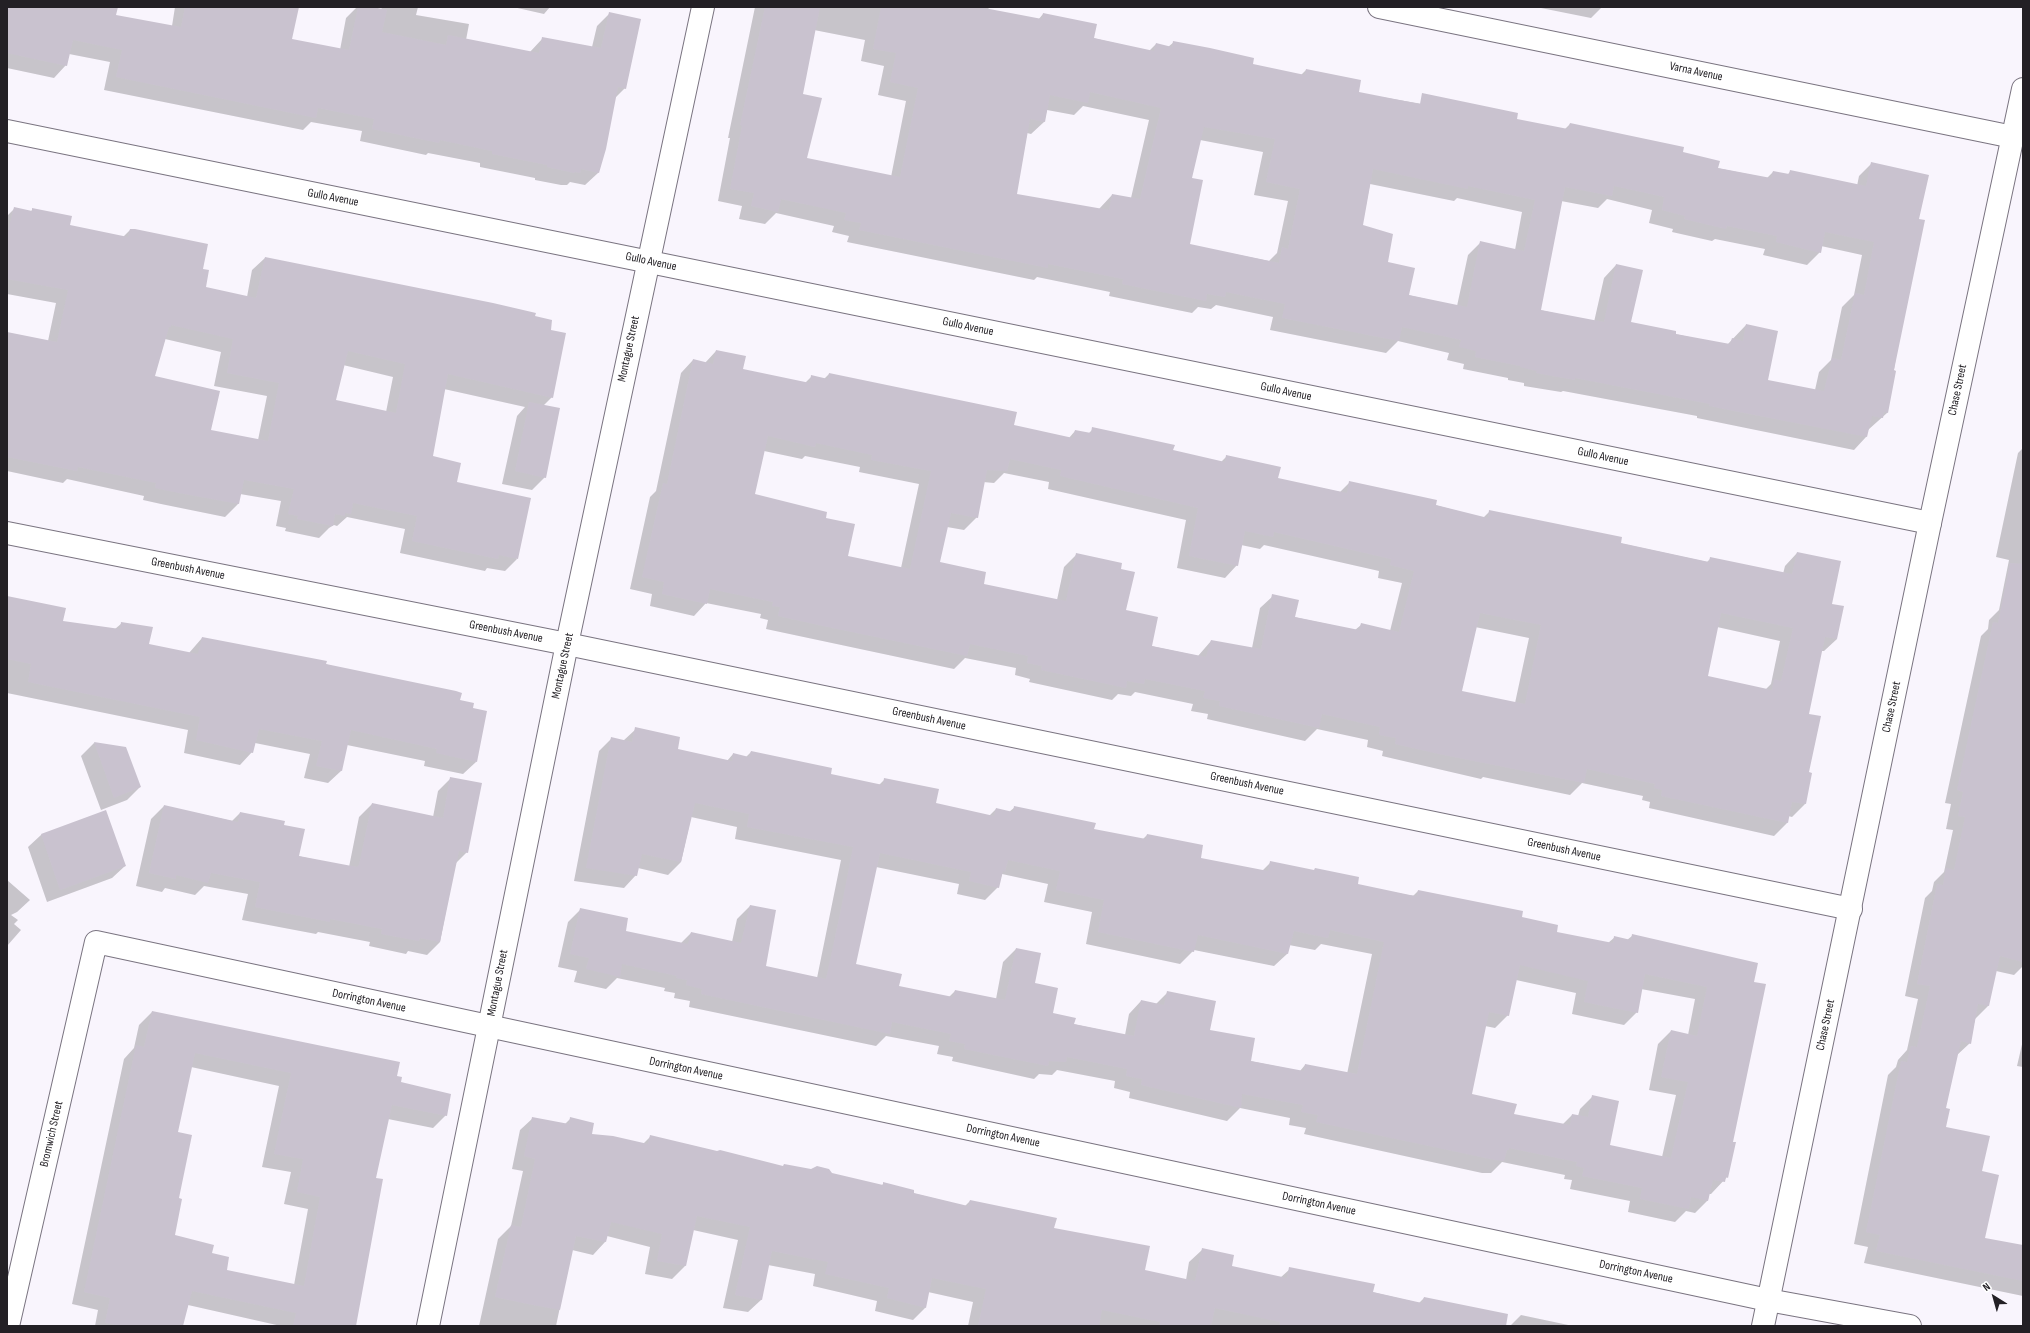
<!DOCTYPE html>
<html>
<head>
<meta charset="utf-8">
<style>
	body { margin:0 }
	#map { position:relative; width:2030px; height:1333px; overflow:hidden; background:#f9f5fd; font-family:"Sofia Sans Condensed",sans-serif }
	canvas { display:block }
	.frame { position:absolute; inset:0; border:8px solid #232025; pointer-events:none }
	.north { position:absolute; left:1974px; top:1277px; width:40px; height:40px; -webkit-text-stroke:3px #fff; paint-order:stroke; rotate:323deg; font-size:11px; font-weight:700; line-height:16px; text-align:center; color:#232025 }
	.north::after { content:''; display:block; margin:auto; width:14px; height:18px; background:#232025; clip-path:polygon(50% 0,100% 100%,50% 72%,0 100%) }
</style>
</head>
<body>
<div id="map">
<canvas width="2030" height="1333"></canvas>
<div class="frame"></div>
<div class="north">N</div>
</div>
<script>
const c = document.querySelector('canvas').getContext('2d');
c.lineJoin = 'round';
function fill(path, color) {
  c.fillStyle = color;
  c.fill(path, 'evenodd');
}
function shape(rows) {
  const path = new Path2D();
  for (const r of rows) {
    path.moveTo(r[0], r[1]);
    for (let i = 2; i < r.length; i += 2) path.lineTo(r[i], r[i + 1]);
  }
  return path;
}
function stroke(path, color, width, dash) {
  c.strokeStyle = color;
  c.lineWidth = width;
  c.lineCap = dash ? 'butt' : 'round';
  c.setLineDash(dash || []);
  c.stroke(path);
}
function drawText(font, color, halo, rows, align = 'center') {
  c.font = font + ' "Sofia Sans Condensed",sans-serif';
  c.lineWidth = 4;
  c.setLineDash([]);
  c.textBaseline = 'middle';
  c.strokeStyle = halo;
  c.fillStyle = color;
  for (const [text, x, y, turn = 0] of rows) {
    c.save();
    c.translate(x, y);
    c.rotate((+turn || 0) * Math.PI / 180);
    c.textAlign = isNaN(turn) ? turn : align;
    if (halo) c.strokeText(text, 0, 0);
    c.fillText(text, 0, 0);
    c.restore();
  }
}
fill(shape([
	[7,7,117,7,115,16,172,26,175,7,298,7,291,40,340,50,346,18,357,7,381,10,382,7,418,7,416,15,469,24,466,40,529,53,543,38,592,47,597,26,610,13,625,88,615,98,598,173,585,185,570,182,567,185,561,185,535,180,535,178,480,167,480,163,428,153,426,155,360,141,362,131,311,122,303,130,104,90,110,62,69,54,66,65,54,78,7,68],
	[513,7,550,7,544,14],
	[755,7,989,7,988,10,1038,20,1043,14,1093,38,1149,51,1156,44,1168,47,1174,42,1252,65,1301,75,1306,70,1358,93,1516,120,1564,130,1570,124,1681,153,1717,168,1767,178,1773,172,1787,175,1790,172,1857,186,1859,176,1872,163,1918,220,1887,413,1868,430,1866,437,1854,450,1697,418,1697,416,1563,391,1561,392,1524,386,1524,383,1508,380,1508,378,1463,369,1464,364,1447,360,1449,353,1398,341,1386,353,1270,330,1273,317,1216,305,1211,309,1198,307,1192,313,1109,296,1110,292,1037,277,1034,280,847,242,849,236,832,232,834,226,776,213,765,224,739,219,742,206,718,201,730,138,728,138],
	[814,30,865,40,861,61,884,66,878,95,906,101,891,177,806,159,802,94],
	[1083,106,1149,120,1131,198,1112,195,1099,209,1016,195,1027,133,1031,134,1044,122,1047,110,1074,115],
	[1200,140,1263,152,1254,195,1288,201,1277,253,1269,261,1189,245,1190,179],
	[1370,184,1454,201,1457,198,1522,212,1515,250,1481,242,1468,255,1457,306,1408,295,1362,226],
	[1607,199,1652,210,1649,223,1673,229,1672,232,1712,241,1715,239,1765,249,1763,255,1807,265,1820,252,1821,246,1862,255,1854,295,1842,307,1831,360,1819,372,1815,390,1767,381,1746,325,1727,345,1675,334,1630,323,1616,265,1604,278,1594,322,1540,310,1561,201,1598,208],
	[1536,7,1602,7,1591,18],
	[14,209,30,212,33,209,69,226,123,237,130,230,202,270,205,288,247,297,252,270,265,258,534,317,549,330,552,397,543,406,545,477,532,490,502,484,517,416,525,407,444,389,432,457,456,483,517,559,505,571,487,568,485,571,400,553,405,529,347,517,337,526,334,525,329,528,319,538,285,531,286,528,276,526,281,501,240,494,238,504,225,517,161,504,143,500,144,496,67,479,63,483,7,471,7,374,48,341,56,303,7,294,7,216],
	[165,339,221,352,214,386,267,396,258,440,210,431,154,377],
	[343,365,393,377,386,412,335,401],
	[716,351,742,370,805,383,812,376,824,379,829,374,1013,426,1069,438,1075,431,1088,434,1093,429,1172,451,1221,462,1227,456,1277,479,1340,492,1350,482,1483,518,1490,511,1619,543,1707,562,1711,558,1783,574,1785,566,1797,553,1831,604,1837,639,1824,651,1821,651,1808,715,1808,773,1811,773,1805,804,1792,817,1788,816,1787,823,1774,836,1649,808,1650,802,1642,800,1643,796,1582,783,1570,795,1483,777,1481,779,1382,756,1383,751,1367,747,1368,740,1317,729,1305,741,1207,719,1208,714,1191,711,1193,704,1135,692,1131,696,1118,694,1112,700,1029,682,1030,679,1015,675,1016,668,965,658,954,669,766,629,768,620,760,618,761,614,706,603,694,616,650,606,652,594,630,589,650,497,656,491,681,373,693,360,705,363],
	[764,451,802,459,805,456,860,467,859,472,919,484,901,568,847,557,825,519,754,495],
	[1004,473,1049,482,1048,489,1186,520,1177,568,1225,578,1237,565,1241,545,1260,549,1264,545,1379,571,1378,578,1402,583,1390,631,1361,625,1355,630,1294,617,1273,596,1260,608,1252,648,1211,641,1198,656,1151,646,1125,611,1120,569,1076,555,1064,567,1057,600,982,585,938,563,947,527,964,530,977,517,983,482,994,483],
	[1475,627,1529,638,1515,703,1461,692],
	[1717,627,1780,641,1771,684,1765,690,1707,677],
	[2023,448,2023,966,2014,975,1996,971,1988,1006,1975,1019,1970,1043,1956,1056,1945,1109,1945,1128,1984,1239,2023,1246,2023,1296,1864,1263,1868,1247,1854,1244,1888,1075,1896,1067,1898,1060,1907,1050,1918,999,1905,996,1925,898,1932,891,1934,882,1944,872,1953,830,1946,829,1951,804,1945,803,1981,636,1988,629,1989,620,1999,610,2009,560,1996,557,2018,453],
	[7,597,62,622,115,629,122,623,148,645,189,653,202,638,325,664,458,701,476,762,463,774,424,766,425,761,347,745,341,771,328,783,304,778,310,754,255,743,252,752,240,765,184,753,188,730,7,693],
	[636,729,676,750,727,761,733,754,746,757,751,752,830,775,879,785,885,779,935,804,989,816,996,809,1009,812,1015,807,1093,830,1142,840,1147,835,1200,859,1262,871,1271,862,1357,885,1413,896,1418,891,1520,918,1556,933,1608,943,1615,937,1627,940,1632,936,1752,983,1727,1177,1711,1194,1709,1194,1708,1200,1695,1213,1686,1211,1675,1222,1628,1212,1630,1201,1570,1189,1572,1180,1564,1179,1565,1175,1502,1162,1491,1173,1482,1173,1304,1134,1306,1128,1289,1125,1290,1118,1240,1108,1227,1121,1129,1098,1130,1092,1114,1088,1115,1081,1057,1070,1052,1075,1039,1074,1034,1079,952,1061,953,1057,937,1054,939,1046,886,1036,876,1046,689,1007,690,1001,674,998,675,993,664,991,665,988,617,978,606,989,574,982,577,971,558,967,568,922,581,909,625,932,681,943,691,933,732,942,737,919,750,906,764,967,817,978,841,860,735,839,737,827,691,817,681,862,668,875,638,868,636,875,624,888,574,881,599,751,611,739,623,741],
	[876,867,959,884,957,894,985,900,998,887,1002,874,1048,884,1044,902,1092,912,1086,944,1180,964,1194,950,1274,966,1287,954,1289,945,1315,950,1321,944,1372,954,1347,1074,1305,1065,1300,1071,1250,1061,1209,1031,1168,992,1156,1004,1141,1001,1129,1014,1125,1035,1073,1024,1051,1014,1016,949,1003,962,996,999,955,991,949,997,898,987,855,965],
	[1516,980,1576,993,1572,1014,1624,1025,1637,1012,1641,989,1695,999,1688,1035,1671,1031,1658,1044,1649,1090,1676,1095,1662,1157,1609,1146,1593,1096,1580,1109,1578,1116,1572,1115,1562,1125,1513,1115,1470,1095,1485,1026,1495,1028,1508,1015],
	[94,743,125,748,140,787,127,800,101,810,81,756],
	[451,778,467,852,455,864,440,942,427,955,408,951,406,954,369,946,370,942,318,932,316,934,242,920,248,894,204,886,195,895,165,888,162,892,136,886,151,819,164,806,232,821,240,813,283,825,298,856,349,867,359,817,372,804,433,817,438,791],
	[105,812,125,866,112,878,47,902,28,847,41,835],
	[7,880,30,900,17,912,11,915,18,920,14,924,21,930,7,946],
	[152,1012,396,1077,400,1083,446,1115,433,1128,388,1119,375,1179,355,1326,281,1326,188,1305,182,1326,95,1326,98,1310,72,1304,124,1059,134,1048,139,1025],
	[191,1067,279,1086,262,1167,291,1172,284,1204,308,1209,294,1285,226,1271,211,1254,174,1236,178,1199,177,1133],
	[2023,1040,2023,1067,2017,1066],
	[533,1118,565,1124,571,1118,590,1135,643,1144,651,1136,782,1167,832,1174,881,1186,883,1184,912,1193,965,1206,970,1201,1053,1228,1144,1271,1186,1280,1189,1262,1202,1250,1231,1267,1280,1278,1290,1269,1372,1292,1419,1303,1424,1298,1467,1326,968,1326,973,1302,928,1292,925,1308,913,1320,875,1311,877,1301,813,1286,815,1274,768,1265,761,1300,748,1312,723,1308,738,1240,693,1230,685,1266,672,1279,645,1274,650,1247,607,1236,605,1242,593,1255,572,1250,556,1326,479,1326,498,1239,511,1226,523,1171,512,1169,520,1130],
	[1521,1315,1573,1326,1510,1326]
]), '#0003');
fill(shape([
	[7,7,118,7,116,15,181,27,185,7,299,7,292,39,349,50,358,7,373,7,387,10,382,32,446,45,448,35,539,53,542,37,601,48,609,12,641,19,626,89,618,87,606,149,599,173,581,169,580,173,575,172,574,173,547,167,547,165,492,154,492,151,440,140,439,143,372,129,374,119,318,108,316,118,116,77,122,50,73,40,67,66,7,53],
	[765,7,820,7,803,94,822,98,807,158,900,177,918,88,890,82,896,53,873,49,881,7,979,7,1042,19,1043,13,1097,24,1094,38,1154,51,1156,43,1172,47,1173,41,1210,48,1254,58,1253,64,1305,75,1306,69,1361,80,1359,92,1420,104,1422,93,1518,113,1517,119,1568,129,1570,123,1684,147,1683,152,1720,161,1718,168,1771,178,1773,171,1789,174,1790,170,1866,186,1871,162,1929,175,1919,219,1925,220,1894,370,1896,371,1888,413,1884,412,1883,418,1872,416,1867,437,1709,406,1710,404,1575,378,1575,380,1536,373,1537,371,1520,367,1520,366,1475,357,1476,351,1459,347,1461,340,1402,327,1399,341,1282,318,1285,304,1226,292,1225,297,1207,294,1206,301,1122,284,1123,279,1048,264,1048,268,859,230,861,223,844,220,846,213,781,199,778,212,751,206,754,193,730,189,742,126,740,125],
	[1090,92,1161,108,1140,199,1112,194,1109,210,1017,194,1030,119,1045,122,1050,95,1088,103],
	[1204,127,1275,139,1266,182,1300,189,1288,249,1282,247,1279,263,1190,244,1203,180,1192,178],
	[1373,169,1468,189,1468,186,1535,200,1524,251,1480,241,1467,307,1409,295,1415,268,1388,262,1393,234,1363,225],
	[1614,186,1664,197,1662,210,1685,216,1684,219,1726,229,1727,226,1777,236,1776,242,1821,253,1825,232,1874,242,1864,295,1855,293,1841,360,1832,358,1824,391,1768,380,1778,331,1746,324,1743,341,1732,338,1730,344,1676,334,1676,331,1631,322,1643,270,1616,264,1604,322,1541,310,1565,187,1612,196],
	[14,207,32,211,32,208,72,216,70,225,128,237,130,229,135,229,208,244,203,269,209,270,206,287,256,298,265,257,493,303,536,313,535,316,552,320,551,330,566,333,553,398,448,374,433,456,461,463,457,482,531,498,518,559,499,555,498,559,412,541,417,516,353,503,351,514,345,513,345,516,335,514,333,526,297,519,298,516,288,514,294,489,244,480,239,504,174,492,155,488,156,483,78,467,77,471,7,457,7,332,57,342,68,290,7,279,7,235],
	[171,325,233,339,227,373,279,383,268,441,211,430,220,391,155,376,169,327,171,327],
	[348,351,405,364,396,413,336,400],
	[716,350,746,356,743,369,810,383,811,375,828,379,829,373,1017,412,1014,425,1073,438,1075,430,1091,433,1092,427,1175,445,1173,450,1225,462,1226,455,1281,467,1278,478,1347,493,1349,481,1437,500,1436,505,1488,518,1489,510,1622,537,1621,543,1709,562,1710,557,1792,574,1797,552,1841,561,1832,604,1844,606,1837,639,1825,637,1809,714,1821,716,1809,772,1812,773,1806,804,1792,802,1788,823,1661,796,1662,790,1654,788,1655,784,1587,769,1584,783,1439,754,1395,744,1396,738,1379,735,1380,727,1322,714,1319,728,1219,706,1220,701,1203,698,1205,691,1145,679,1144,684,1127,681,1126,688,1041,670,1042,666,1027,663,1028,656,970,644,967,656,823,626,778,616,780,607,772,606,773,602,710,589,707,604,662,594,664,582,642,577,663,483,667,484,693,359,713,364],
	[768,436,815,447,816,443,872,455,871,460,931,471,910,569,848,556,855,524,826,518,827,512,755,494],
	[1010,459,1061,470,1060,476,1198,508,1189,556,1238,566,1245,531,1273,537,1274,532,1391,559,1390,565,1414,571,1399,632,1361,623,1359,630,1295,617,1299,600,1272,594,1261,649,1211,640,1206,657,1152,646,1158,617,1126,610,1135,572,1121,569,1122,563,1076,553,1066,601,984,584,986,572,940,562,951,513,978,518,987,470,1007,471],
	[1480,613,1541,625,1525,704,1462,691],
	[1721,613,1793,628,1781,681,1774,679,1772,690,1708,676],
	[529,402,560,408,546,478,515,471],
	[2010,563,2023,564,2023,962,2000,956,1989,1006,1978,1004,1971,1044,1961,1041,1946,1108,1950,1109,1946,1127,1990,1136,1982,1171,1999,1175,1985,1238,2023,1245,2023,1281,1876,1251,1880,1235,1866,1232,1901,1061,1907,1062,1911,1046,1917,1047,1930,986,1917,984,1937,884,1943,885,1946,868,1954,870,1965,817,1958,816,1963,792,1957,790,1993,622,1998,623],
	[7,596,66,608,63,621,120,629,121,622,153,627,149,644,198,654,202,637,327,661,326,664,456,691,462,693,460,700,474,703,473,708,487,711,477,762,436,753,437,749,351,730,342,771,316,766,322,741,259,729,253,753,196,740,200,717,28,682,31,664,7,659],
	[635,727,680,737,678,749,732,761,733,753,749,757,751,751,832,768,831,774,883,785,884,778,939,789,936,803,994,816,996,808,1013,812,1014,806,1096,823,1094,829,1146,839,1147,834,1203,845,1201,858,1268,871,1270,861,1314,870,1315,868,1359,877,1358,884,1410,895,1417,896,1418,890,1523,911,1522,917,1558,925,1557,932,1613,943,1614,936,1631,940,1632,934,1758,963,1754,982,1766,984,1733,1142,1736,1142,1728,1178,1726,1177,1725,1182,1713,1180,1708,1201,1691,1197,1689,1209,1640,1199,1642,1188,1582,1176,1584,1168,1576,1166,1577,1162,1509,1148,1509,1150,1507,1150,1504,1161,1495,1160,1316,1122,1318,1115,1301,1112,1303,1105,1242,1094,1241,1108,1141,1085,1142,1079,1126,1076,1127,1069,1067,1057,1066,1062,1049,1061,1048,1066,964,1049,965,1044,949,1041,951,1034,892,1022,890,1034,701,994,702,989,686,985,687,980,676,978,677,976,622,964,620,977,586,969,589,958,570,954,580,908,628,918,626,931,688,944,691,932,741,943,750,905,776,910,766,966,826,979,840,914,853,847,747,827,749,814,695,803,681,862,642,854,637,876,586,868,611,737,632,742],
	[880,853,971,872,969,881,999,888,1003,871,1005,872,1008,860,1060,871,1056,890,1104,900,1098,932,1194,952,1198,935,1288,954,1294,931,1328,938,1330,930,1384,942,1357,1074,1305,1064,1304,1071,1251,1061,1255,1038,1210,1030,1216,1001,1167,991,1164,1005,1141,1000,1134,1036,1074,1024,1076,1018,1053,1013,1058,988,1035,983,1041,953,1016,948,1005,1000,955,990,953,997,899,986,902,974,856,964],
	[1520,965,1588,981,1584,1002,1638,1013,1645,974,1707,987,1697,1036,1671,1030,1661,1077,1688,1082,1671,1158,1610,1145,1619,1101,1592,1095,1588,1117,1572,1114,1570,1125,1514,1114,1517,1104,1472,1094,1489,1012,1509,1016],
	[94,742,126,747,141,787,114,798],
	[450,777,482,783,468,853,459,851,440,942,420,938,419,941,381,934,382,929,330,919,330,922,255,907,260,882,211,873,208,883,176,875,176,879,149,873,164,805,238,822,240,812,285,821,284,825,305,829,299,856,357,867,359,865,372,803,443,818],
	[106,810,126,866,60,890,41,834],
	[152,1011,400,1062,397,1076,402,1077,401,1082,451,1094,447,1116,392,1105,376,1178,383,1179,356,1326,293,1326,296,1313,192,1291,183,1326,123,1326,105,1323,110,1298,84,1292,136,1045,144,1047],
	[195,1053,291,1073,274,1154,303,1159,297,1192,320,1197,304,1286,227,1270,229,1257,212,1253,214,1245,175,1235,182,1199,179,1198,192,1135,178,1132],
	[532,1117,569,1124,570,1117,594,1123,592,1134,613,1136,648,1144,650,1135,717,1151,720,1150,783,1166,784,1164,811,1169,817,1166,829,1169,832,1173,883,1185,883,1182,914,1190,914,1193,968,1206,970,1200,1057,1218,1054,1228,1150,1246,1145,1270,1195,1281,1202,1248,1234,1255,1232,1266,1287,1278,1289,1267,1375,1284,1373,1292,1422,1303,1424,1297,1508,1314,1506,1326,1279,1326,1280,1322,1215,1308,1211,1326,1159,1326,1160,1322,1102,1310,1099,1326,978,1326,986,1289,932,1278,926,1308,887,1298,889,1288,825,1274,828,1262,772,1251,762,1300,735,1295,750,1227,697,1216,686,1266,657,1261,662,1234,611,1222,606,1242,576,1236,560,1310,528,1304,495,1297,511,1225,521,1227,535,1159,524,1156]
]), '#c9c2cf');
const minor = shape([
	[1379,7,2013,137],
	[7,131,1930,523],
	[7,533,567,644,1851,909],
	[8,1326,96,942,1768,1300,1910,1326]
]);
const tertiary = shape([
	[428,1326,567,644,703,7],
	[1763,1326,1930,523,2023,89]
]);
stroke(minor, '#7a7480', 24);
stroke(tertiary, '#7a7480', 24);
stroke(minor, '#fff', 22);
stroke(tertiary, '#fff', 22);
drawText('12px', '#232025', '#fff', [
	["Varna Avenue",1696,72,12],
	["Gullo Avenue",333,198,11],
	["Gullo Avenue",651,262,12],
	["Gullo Avenue",968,327,12],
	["Montague Street",629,349,-78],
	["Chase Street",1958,390,-78],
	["Gullo Avenue",1286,392,12],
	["Gullo Avenue",1603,457,12],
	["Greenbush Avenue",188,569,11],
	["Greenbush Avenue",506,632,11],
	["Montague Street",563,666,-78],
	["Chase Street",1892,707,-78],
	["Greenbush Avenue",929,719,12],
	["Greenbush Avenue",1247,784,12],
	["Greenbush Avenue",1564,850,12],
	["Montague Street",498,983,-79],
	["Dorrington Avenue",369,1001,12],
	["Chase Street",1826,1025,-78],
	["Dorrington Avenue",686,1069,12],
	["Bromwich Street",52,1134,-77],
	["Dorrington Avenue",1003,1136,12],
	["Dorrington Avenue",1319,1204,12],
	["Dorrington Avenue",1636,1272,12]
]);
</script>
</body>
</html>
